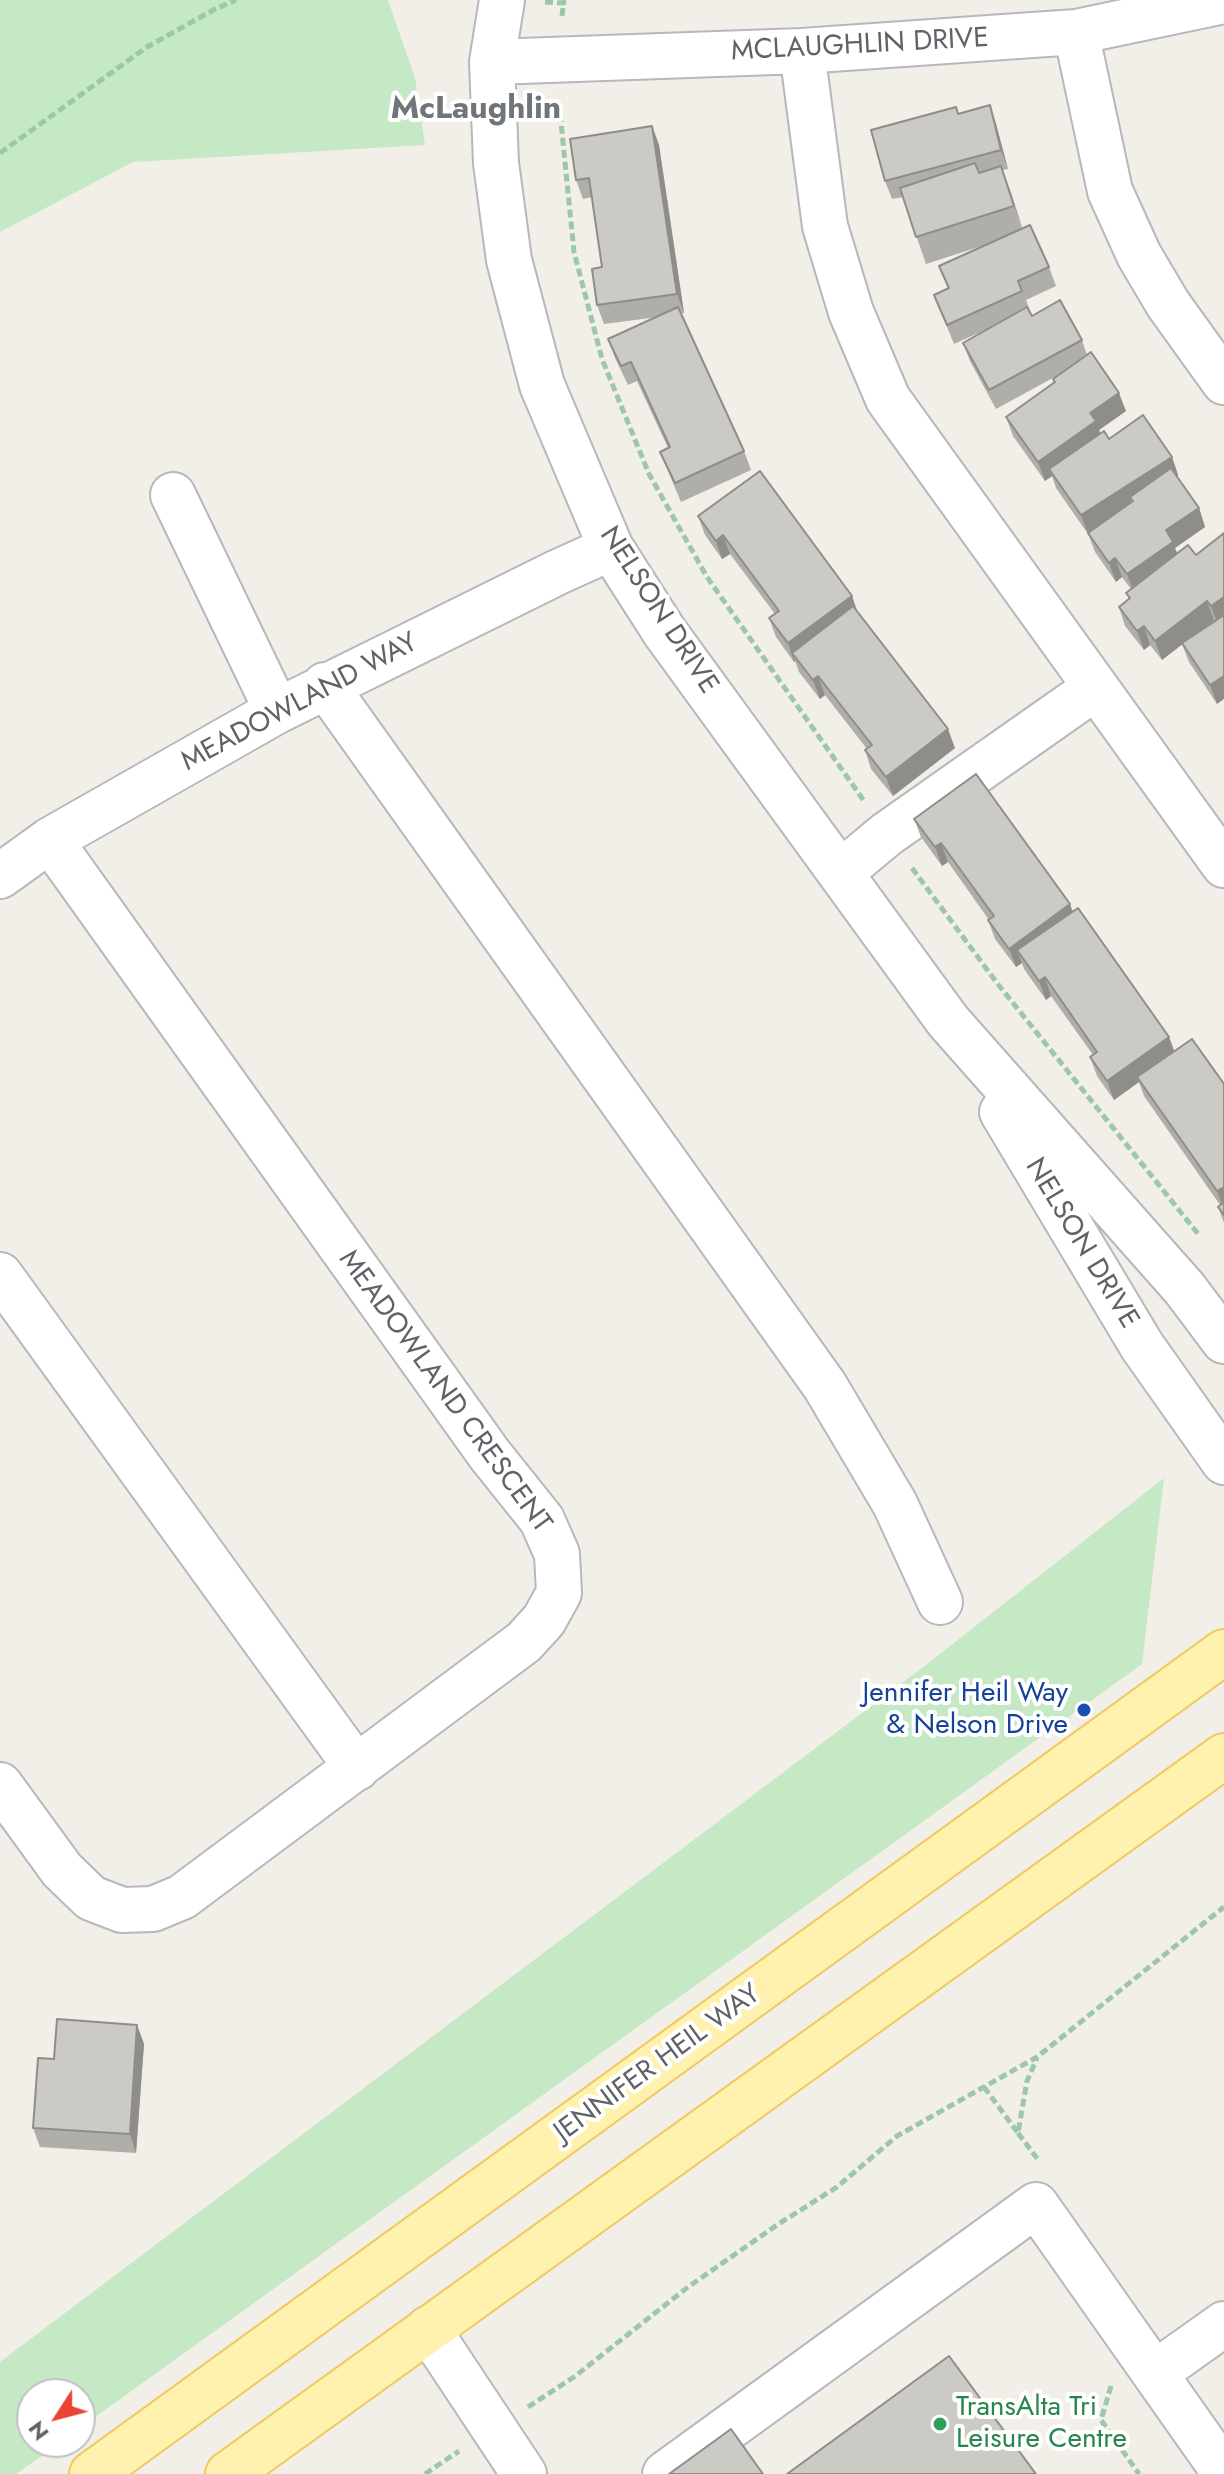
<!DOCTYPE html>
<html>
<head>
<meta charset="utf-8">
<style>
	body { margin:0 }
	#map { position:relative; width:1224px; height:2474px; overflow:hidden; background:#f1efe8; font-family:Jost,sans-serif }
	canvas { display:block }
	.north { position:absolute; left:16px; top:2378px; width:80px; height:80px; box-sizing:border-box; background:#fff; border:2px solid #bfc1c3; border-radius:50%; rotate:234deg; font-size:22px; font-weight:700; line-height:32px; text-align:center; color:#5f6368 }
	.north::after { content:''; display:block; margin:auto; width:28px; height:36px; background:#ea4335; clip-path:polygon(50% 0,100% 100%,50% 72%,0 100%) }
</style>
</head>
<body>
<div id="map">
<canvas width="1224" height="2474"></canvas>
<div class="north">N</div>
</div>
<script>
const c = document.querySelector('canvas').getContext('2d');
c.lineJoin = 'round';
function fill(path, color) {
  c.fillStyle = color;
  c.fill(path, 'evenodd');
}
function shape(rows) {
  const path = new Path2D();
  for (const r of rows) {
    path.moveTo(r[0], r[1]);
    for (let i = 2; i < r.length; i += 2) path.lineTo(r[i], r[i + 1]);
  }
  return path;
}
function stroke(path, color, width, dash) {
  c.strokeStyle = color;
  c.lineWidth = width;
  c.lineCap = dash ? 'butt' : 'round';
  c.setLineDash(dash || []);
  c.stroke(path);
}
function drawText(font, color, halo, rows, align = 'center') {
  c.font = font + ' Jost,sans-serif';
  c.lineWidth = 8;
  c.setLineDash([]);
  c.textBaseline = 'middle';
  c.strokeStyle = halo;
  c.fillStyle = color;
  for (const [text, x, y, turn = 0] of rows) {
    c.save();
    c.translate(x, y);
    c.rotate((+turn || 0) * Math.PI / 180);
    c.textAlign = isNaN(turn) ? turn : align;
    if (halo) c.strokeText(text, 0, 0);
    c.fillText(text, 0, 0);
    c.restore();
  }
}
fill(shape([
	[0,0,388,0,415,78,425,145,133,162,0,232],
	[1164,1478,1142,1664,80,2428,80,2394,32,2394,32,2442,61,2442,16,2474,0,2474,0,2362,922,1668]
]), '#c5e8c5');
const minor = shape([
	[502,0,492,62,496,163,509,260,542,385,611,548,664,631,948,1021,1185,1289,1224,1341],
	[1076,32,1110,191,1139,255,1168,304,1224,382],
	[802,51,825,226,851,312,888,399,1224,865],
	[492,62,802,51,1076,32,1224,1],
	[173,495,277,711],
	[325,685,825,1386,895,1504,940,1602],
	[840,873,887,834,1095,688],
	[0,876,50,840,277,711,558,572,611,548],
	[1002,1112,1142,1346,1224,1462],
	[0,1275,357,1768],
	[0,1785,62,1870,91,1898,122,1910,153,1909,182,1897,524,1642,544,1620,559,1593,557,1554,542,1520,490,1455,50,840],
	[428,2329,524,2474],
	[1155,2373,1224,2324],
	[665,2474,1036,2205,1224,2472]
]);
const major = shape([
	[92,2474,1224,1652],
	[228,2474,1224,1756]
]);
stroke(minor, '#b5b8bc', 48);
stroke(major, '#f2c960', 48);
stroke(shape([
	[545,2,564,3,566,1],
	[562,16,564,0],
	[559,102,574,252,602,359,649,474,707,577,864,801],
	[0,153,147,47,215,9,236,0],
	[912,868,997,983,1199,1235],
	[984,2087,1018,2133,1027,2081,1037,2058],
	[1018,2133,1039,2161],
	[1111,2386,1101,2420,1139,2474],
	[528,2407,574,2377,688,2287,777,2225,837,2187,897,2136,1037,2057,1224,1907],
	[425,2474,459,2451]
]), '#9cc7a9', 5, [8, 4]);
stroke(minor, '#fff', 44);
stroke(major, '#fff2af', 44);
fill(shape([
	[990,105,996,124,1008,169,1002,170,1022,229,1049,267,1056,286,1026,300,1032,316,1082,340,1087,355,1126,411,1099,430,1100,433,1109,439,1172,457,1178,475,1177,477,1199,508,1205,527,1175,548,1177,553,1196,555,1224,533,1217,704,1189,662,1182,644,1162,660,1150,645,1144,650,1125,626,1119,607,1129,599,1126,593,1131,589,1122,577,1116,582,1095,552,1088,534,1056,488,1052,476,1045,481,1013,436,1006,417,1054,383,1053,379,1060,374,996,409,970,361,963,343,992,327,954,344,934,295,948,289,939,266,985,245,926,264,903,197,892,199,885,181,958,114],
	[652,126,659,145,684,313,681,313,744,451,751,470,681,502,660,452,668,448,637,381,628,385,615,358,608,339,658,317,604,324,597,305,602,267,592,197,583,199,576,180],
	[698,516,852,596,857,611,955,748,893,796,871,769,865,750,867,749,825,695,820,699,799,672,795,661,794,662,776,637,769,618,775,614,730,554,722,559,705,535],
	[914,819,1073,911,1169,1037,1174,1051,1224,1084,1224,1223,1218,1207,1220,1205,1144,1096,1139,1082,1114,1100,1097,1076,1090,1057,1093,1055,1051,996,1046,1000,1024,969,1022,963,1016,967,995,939,988,920,989,920,948,862,942,866,921,837],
	[137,2025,144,2044,136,2153,40,2147,33,2128]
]), '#afaea9');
fill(shape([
	[990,105,996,124,1008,169,1001,150],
	[652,126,659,145,684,313,677,294],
	[1001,166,1011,193,1024,233,1014,206],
	[1119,393,1126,411,1099,430,1102,440,1049,469,1052,476,1045,481,1038,462,1090,413],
	[1172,457,1178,475,1134,504,1130,497,1133,505,1088,534,1081,515],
	[1199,508,1205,527,1175,548,1180,561,1134,593,1127,574,1166,530],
	[723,535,730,554,722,559,716,541],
	[1115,558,1122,577,1116,582,1109,563],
	[852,596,858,614,792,653,795,661,794,662,788,643],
	[1224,597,1224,621,1218,625,1211,606],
	[1207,601,1214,620,1162,660,1155,641],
	[1144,626,1150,645,1144,650,1137,631],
	[818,676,825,695,820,699,813,680],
	[1224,676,1224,699,1217,704,1210,685],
	[948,729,955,748,893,796,886,777],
	[941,843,948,862,942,866,935,847],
	[1070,904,1077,923,1017,950,1022,963,1016,967,1009,949],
	[1045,977,1051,996,1046,1000,1039,981],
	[1169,1037,1176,1056,1137,1077,1139,1082,1114,1100,1107,1081],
	[1224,1187,1224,1210,1217,1191],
	[137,2025,144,2044,136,2153,130,2134]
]), '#8f8d8a');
const building = shape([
	[990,105,1001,150,885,181,871,130,956,107,958,114,990,105],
	[652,126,677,294,597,305,592,269,602,267,589,178,576,180,570,139,652,126],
	[975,163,979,173,1001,166,1014,206,916,237,900,188,975,163],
	[1030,225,1049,267,1018,281,1022,291,947,325,934,295,949,288,939,266,1030,225],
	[1060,300,1082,340,989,390,963,343,1027,307,1032,316,1060,300],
	[678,307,744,451,675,483,660,452,670,447,631,362,621,366,608,339,678,307],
	[1091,352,1119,393,1090,413,1096,421,1038,462,1006,417,1055,382,1053,379,1091,352],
	[1143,415,1172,457,1081,515,1049,469,1104,431,1109,439,1143,415],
	[1171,468,1199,508,1166,530,1173,542,1127,574,1115,558,1109,563,1088,533,1133,501,1130,497,1171,468],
	[760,471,852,596,788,643,769,618,779,611,723,535,716,541,698,516,760,471],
	[1224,533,1224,597,1211,606,1207,601,1155,641,1144,626,1137,631,1119,607,1130,598,1126,593,1188,545,1196,555,1224,533],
	[853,606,948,729,886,777,865,750,872,745,818,676,813,680,792,653,853,606],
	[1224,615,1224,676,1210,685,1182,643,1224,615],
	[976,774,1070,904,1009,949,988,920,994,916,941,843,935,847,914,819,976,774],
	[1078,908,1169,1037,1107,1081,1090,1057,1097,1052,1045,977,1039,981,1017,950,1078,908],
	[1192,1039,1224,1084,1224,1187,1217,1191,1137,1077,1192,1039],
	[1224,1202,1224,1215,1218,1207,1224,1202],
	[57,2019,137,2025,130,2134,33,2128,38,2058,54,2059,57,2019],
	[949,2356,1036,2474,787,2474,949,2356],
	[731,2429,763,2474,669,2474,731,2429]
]);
fill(building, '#cccac5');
stroke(building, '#8f8d8a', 2);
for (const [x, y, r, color] of [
	[1084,1710,8,"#1a4fb4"],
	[940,2424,8,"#2e9e5b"]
]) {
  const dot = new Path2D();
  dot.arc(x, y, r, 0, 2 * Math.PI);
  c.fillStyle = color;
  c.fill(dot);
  stroke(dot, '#fff', 3);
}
drawText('28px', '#5f6368', '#fff', [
	["MCLAUGHLIN DRIVE",860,46,-3],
	["NELSON DRIVE",658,611,57],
	["MEADOWLAND WAY",300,703,-28],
	["NELSON DRIVE",1081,1244,59],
	["MEADOWLAND CRESCENT",444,1392,54],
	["JENNIFER HEIL WAY",658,2064,-36]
]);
drawText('28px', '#164399', '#fff', [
	["Jennifer Heil Way",1068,1694],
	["& Nelson Drive",1068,1726]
], 'right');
drawText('28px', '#27864d', '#fff', [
	["TransAlta Tri",956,2408],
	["Leisure Centre",956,2440]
], 'left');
drawText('bold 32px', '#70757a', '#fff', [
	["McLaughlin",476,110]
]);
</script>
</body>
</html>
